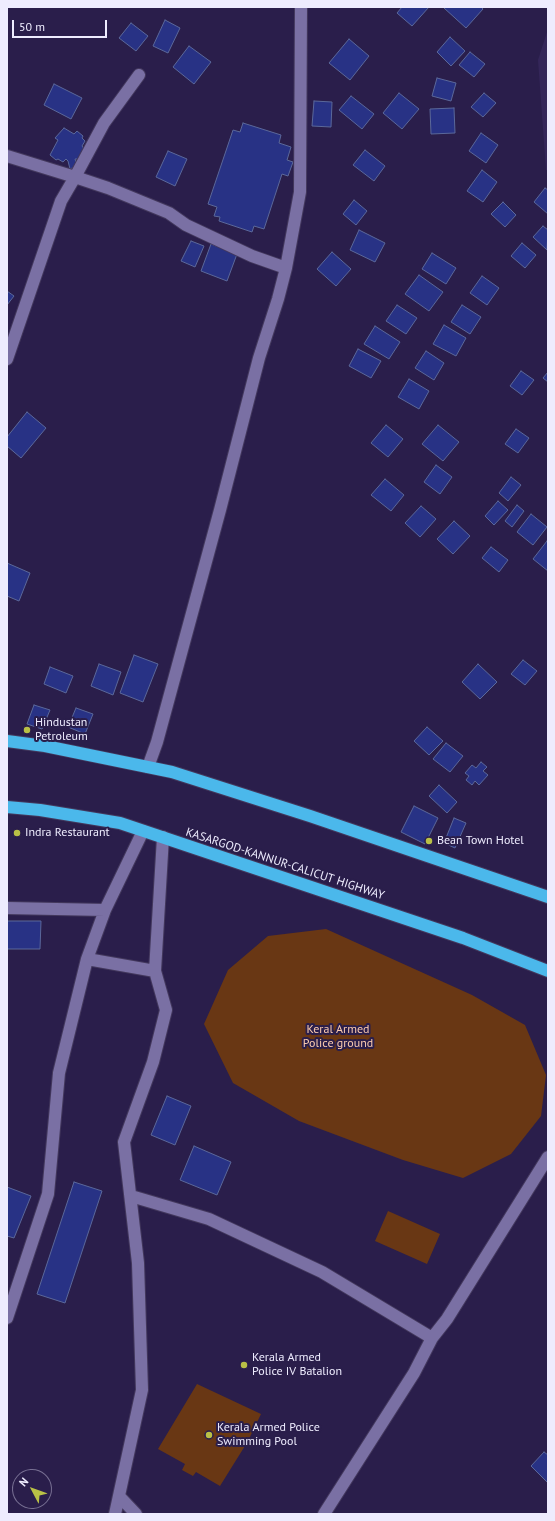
<!DOCTYPE html>
<html>
<head>
<meta charset="utf-8">
<style>
	body { margin:0 }
	#map { position:relative; width:555px; height:1521px; overflow:hidden; background:#2a1e4b; font-family:"PT Sans",sans-serif }
	canvas { display:block }
	.frame { position:absolute; inset:0; border:8px solid #eeecfe; pointer-events:none }
	.north { position:absolute; left:12px; top:1469px; width:40px; height:40px; box-sizing:border-box; background:#2a1e4b; border:1px solid #787093; border-radius:50%; rotate:311deg; font-size:11px; font-weight:700; line-height:16px; text-align:center; color:#eeecfe }
	.north::after { content:''; display:block; margin:auto; width:14px; height:18px; background:#b9c046; clip-path:polygon(50% 0,100% 100%,50% 72%,0 100%) }
	.scale { position:absolute; left:12px; top:20px; width:95px; height:18px; box-sizing:border-box; border:2px solid #eeecfe; border-top:0; padding-left:5px; font-size:12px; line-height:14px; white-space:nowrap; color:#eeecfe; -webkit-text-stroke:3px #2a1e4b; paint-order:stroke }
</style>
</head>
<body>
<div id="map">
<canvas width="555" height="1521"></canvas>
<div class="frame"></div>
<div class="north">N</div>
<div class="scale">50 m</div>
</div>
<script>
const c = document.querySelector('canvas').getContext('2d');
c.lineJoin = 'round';
function fill(path, color) {
  c.fillStyle = color;
  c.fill(path, 'evenodd');
}
function shape(rows) {
  const path = new Path2D();
  for (const r of rows) {
    path.moveTo(r[0], r[1]);
    for (let i = 2; i < r.length; i += 2) path.lineTo(r[i], r[i + 1]);
  }
  return path;
}
function stroke(path, color, width, dash) {
  c.strokeStyle = color;
  c.lineWidth = width;
  c.lineCap = dash ? 'butt' : 'round';
  c.setLineDash(dash || []);
  c.stroke(path);
}
function drawText(font, color, halo, rows, align = 'center') {
  c.font = font + ' "PT Sans",sans-serif';
  c.lineWidth = 4;
  c.setLineDash([]);
  c.textBaseline = 'middle';
  c.strokeStyle = halo;
  c.fillStyle = color;
  for (const [text, x, y, turn = 0] of rows) {
    c.save();
    c.translate(x, y);
    c.rotate((+turn || 0) * Math.PI / 180);
    c.textAlign = isNaN(turn) ? turn : align;
    if (halo) c.strokeText(text, 0, 0);
    c.fillText(text, 0, 0);
    c.restore();
  }
}
fill(shape([
	[548,29,548,170,546,170,538,60]
]), '#342659');
fill(shape([
	[326,929,472,995,525,1025,546,1075,541,1116,511,1154,463,1178,403,1160,299,1121,233,1083,204,1024,228,970,268,936],
	[388,1211,440,1234,427,1264,375,1241],
	[197,1384,261,1414,248,1441,220,1486,196,1472,193,1476,182,1470,185,1464,158,1449]
]), '#693714');
const building = shape([
	[402,7,429,7,412,26,397,13,402,7],
	[445,7,481,7,483,9,466,28,444,8,445,7],
	[165,20,180,28,168,53,153,46,165,20],
	[131,23,148,36,136,51,119,38,131,23],
	[450,37,465,51,451,66,437,52,450,37],
	[349,39,369,56,350,80,329,63,349,39],
	[189,46,211,62,194,84,173,67,189,46],
	[470,52,485,64,474,77,459,65,470,52],
	[437,78,456,83,451,101,432,96,437,78],
	[54,84,82,98,71,119,44,105,54,84],
	[399,93,419,109,402,129,383,113,399,93],
	[484,93,496,103,483,117,471,107,484,93],
	[351,96,374,114,362,129,339,110,351,96],
	[314,101,332,102,331,127,312,126,314,101],
	[454,108,455,133,431,134,430,109,454,108],
	[243,123,281,135,279,143,291,147,287,160,293,162,288,176,282,174,264,229,254,226,252,232,219,221,220,217,214,216,217,207,208,204,233,130,240,132,243,123],
	[64,128,74,134,77,131,83,136,82,138,85,141,82,146,85,150,78,159,75,159,77,166,70,169,68,161,66,159,63,162,58,159,56,160,50,155,58,140,55,138,64,128],
	[481,133,498,145,486,163,469,151,481,133],
	[365,150,385,166,374,181,353,165,365,150],
	[168,151,187,159,175,186,156,177,168,151],
	[482,170,497,182,483,202,467,191,482,170],
	[545,188,548,190,548,214,534,202,545,188],
	[354,200,367,211,356,225,343,214,354,200],
	[503,202,516,215,505,227,491,214,503,202],
	[543,226,548,230,547,250,533,237,543,226],
	[359,230,385,243,375,262,350,250,359,230],
	[191,241,204,246,195,267,181,261,191,241],
	[522,243,536,255,525,268,511,256,522,243],
	[211,244,237,254,227,281,201,271,211,244],
	[332,252,351,269,336,286,317,269,332,252],
	[432,253,456,268,446,284,422,269,432,253],
	[419,275,443,292,429,311,405,294,419,275],
	[482,276,499,288,487,305,470,293,482,276],
	[7,291,14,296,7,305,7,291],
	[397,305,417,318,406,334,386,321,397,305],
	[462,305,481,317,470,334,451,322,462,305],
	[444,325,466,338,456,356,433,344,444,325],
	[375,326,400,342,389,359,364,344,375,326],
	[358,349,381,361,371,378,349,366,358,349],
	[426,351,444,363,434,380,415,368,426,351],
	[521,371,534,380,522,395,510,386,521,371],
	[548,372,548,382,543,378,548,372],
	[409,379,429,391,419,409,398,397,409,379],
	[27,412,46,428,21,458,7,446,7,437,27,412],
	[386,425,403,439,388,457,371,443,386,425],
	[438,425,459,442,443,461,422,444,438,425],
	[516,429,529,438,518,453,505,444,516,429],
	[436,465,452,477,440,494,424,482,436,465],
	[511,477,521,485,508,501,499,493,511,477],
	[385,479,404,495,391,511,371,495,385,479],
	[498,501,508,510,494,525,485,516,498,501],
	[517,505,524,511,512,527,505,521,517,505],
	[421,506,436,519,420,537,405,523,421,506],
	[531,514,547,527,533,545,517,532,531,514],
	[454,521,470,536,453,554,437,539,454,521],
	[547,541,548,542,548,571,533,559,547,541],
	[491,547,508,560,499,572,482,558,491,547],
	[7,563,30,573,19,601,7,596,7,563],
	[134,655,158,664,143,702,120,693,134,655],
	[523,660,537,671,525,685,511,674,523,660],
	[99,664,121,672,113,695,91,686,99,664],
	[478,664,497,682,480,699,462,682,478,664],
	[50,667,73,676,66,693,44,684,50,667],
	[34,705,50,710,42,729,27,724,34,705],
	[76,708,93,714,85,734,68,727,76,708],
	[427,727,443,741,429,755,414,741,427,727],
	[446,743,463,756,450,772,433,759,446,743],
	[481,762,487,767,483,771,488,775,479,785,475,781,472,785,466,780,469,776,465,773,472,765,476,768,481,762],
	[439,785,457,802,447,813,429,796,439,785],
	[414,806,438,818,425,844,401,832,414,806],
	[454,818,466,823,455,848,444,843,454,818],
	[7,921,41,921,40,949,7,949,7,921],
	[167,1096,191,1106,175,1145,151,1135,167,1096],
	[194,1146,231,1162,217,1195,180,1180,194,1146],
	[74,1182,102,1191,65,1303,37,1294,74,1182],
	[7,1187,31,1196,14,1238,7,1236,7,1187],
	[544,1452,548,1455,548,1483,531,1466,544,1452]
]);
fill(building, '#283285');
stroke(building, '#5b689a', 1);
const street = shape([
	[139,75,104,123,75,177,108,188,169,213,186,225,252,256,286,268,278,299,259,358,220,510,157,742,148,767],
	[7,156,75,177,61,201,7,359],
	[286,268,300,192,301,7],
	[7,908,105,910],
	[87,959,155,971,166,1010,153,1062,124,1142,138,1263,142,1390,115,1514],
	[155,971,163,837],
	[131,1196,209,1219,322,1272,432,1338],
	[7,1318,48,1194,59,1073,87,959,105,910,143,831],
	[119,1496,136,1514],
	[324,1514,414,1373,432,1338,447,1319,548,1157]
]);
const highway = shape([
	[7,741,45,746,172,772,310,816,548,897],
	[7,807,40,810,120,823,463,938,548,971]
]);
stroke(street, '#43385d', 14);
stroke(highway, '#43385d', 14);
stroke(street, '#7a70a4', 12);
stroke(highway, '#4bb8eb', 12);
for (const [x, y, r, color] of [
	[27,730,4,"#b9c046"],
	[17,833,4,"#b9c046"],
	[429,841,4,"#b9c046"],
	[244,1365,4,"#b9c046"],
	[209,1435,4,"#b9c046"]
]) {
  const dot = new Path2D();
  dot.arc(x, y, r, 0, 2 * Math.PI);
  c.fillStyle = color;
  c.fill(dot);
  stroke(dot, '#2a1e4b', 1.5);
}
drawText('12px', '#eeecfe', '#2a1e4b', [
	["Hindustan",35,723],
	["Petroleum",35,737],
	["Indra Restaurant",25,833],
	["Bean Town Hotel",437,841],
	["Kerala Armed",252,1358],
	["Police IV Batalion",252,1372],
	["Kerala Armed Police",217,1428],
	["Swimming Pool",217,1442]
], 'left');
drawText('12px', '#eeecfe', '#2a1e4b', [
	["KASARGOD-KANNUR-CALICUT HIGHWAY",285,864,18]
]);
drawText('12px', '#fcccaf', '#2a1e4b', [
	["Keral Armed",338,1030],
	["Police ground",338,1044]
]);
</script>
</body>
</html>
